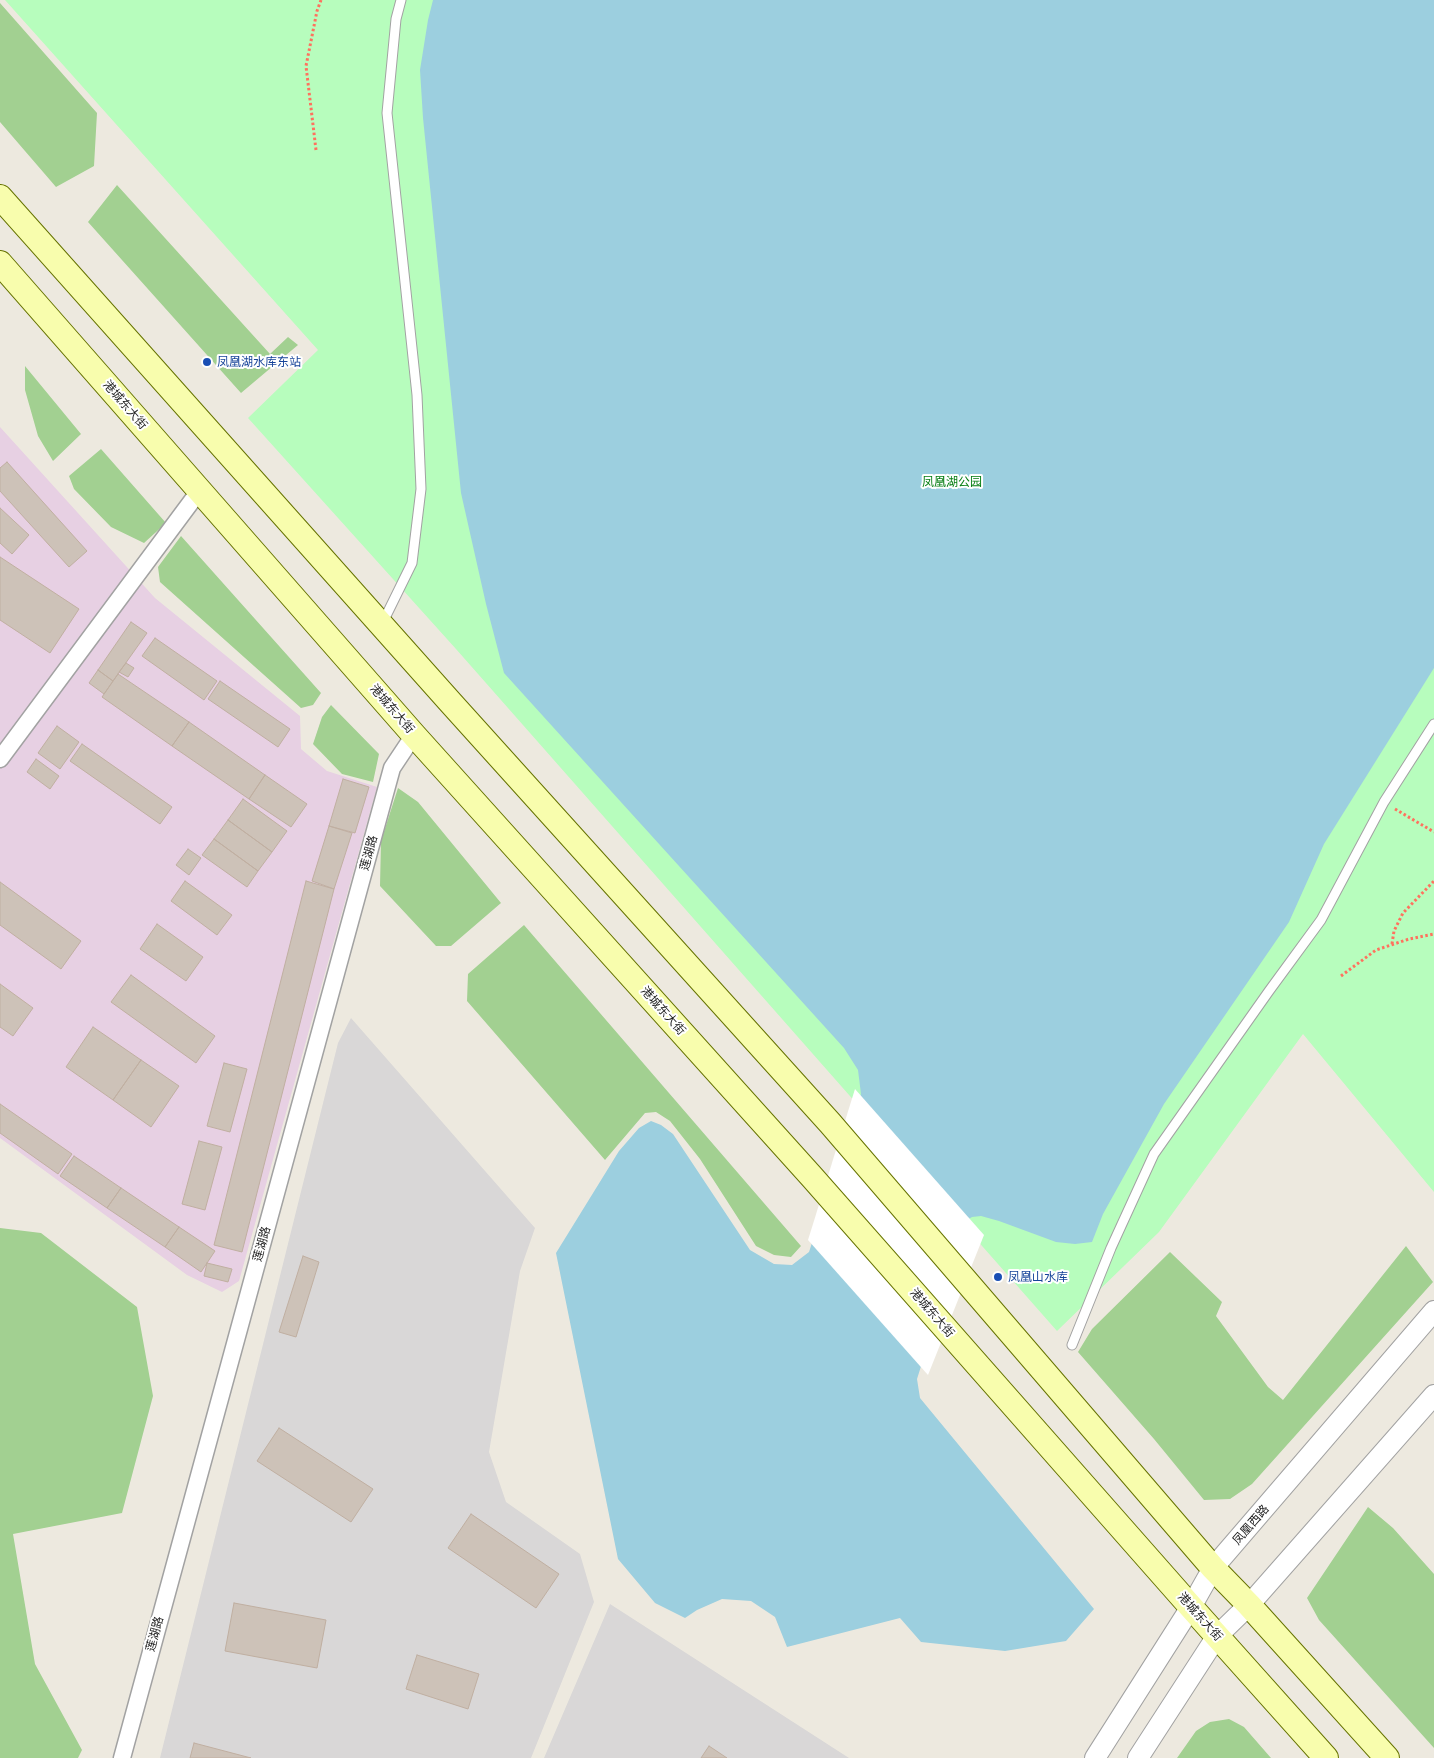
<!DOCTYPE html>
<html>
<head>
<meta charset="utf-8">
<style>
	body { margin:0 }
	canvas { display:block; background:#ede9df }
</style>
</head>
<body>
<canvas width="1434" height="1758"></canvas>
<script>
const c = document.querySelector('canvas').getContext('2d');
c.lineJoin = 'round';
function fill(path, color) {
  c.fillStyle = color;
  c.fill(path, 'evenodd');
}
function shape(rows) {
  const path = new Path2D();
  for (const r of rows) {
    path.moveTo(r[0], r[1]);
    for (let i = 2; i < r.length; i += 2) path.lineTo(r[i], r[i + 1]);
  }
  return path;
}
function stroke(path, color, width, dash) {
  c.strokeStyle = color;
  c.lineWidth = width;
  c.lineCap = dash ? 'butt' : 'round';
  c.setLineDash(dash || []);
  c.stroke(path);
}
function drawText(font, color, halo, rows, align = 'center') {
  c.font = font + ' Inter,"Noto Sans SC",sans-serif';
  c.lineWidth = 4;
  c.setLineDash([]);
  c.textBaseline = 'middle';
  c.strokeStyle = halo;
  c.fillStyle = color;
  for (const [text, x, y, turn = 0] of rows) {
    c.save();
    c.translate(x, y);
    c.rotate((+turn || 0) * Math.PI / 180);
    c.textAlign = isNaN(turn) ? turn : align;
    if (halo) c.strokeText(text, 0, 0);
    c.fillText(text, 0, 0);
    c.restore();
  }
}
fill(shape([
	[351,1018,535,1228,520,1271,489,1452,506,1502,580,1554,594,1602,531,1758,160,1758,338,1043],
	[610,1604,849,1758,544,1758]
]), '#d9d7d7');
fill(shape([
	[0,427,155,598,300,716,301,749,327,771,377,787,239,1281,222,1292,187,1275,0,1138]
]), '#e7d0e3');
fill(shape([
	[0,3,97,113,94,166,56,187,0,122],
	[117,185,270,354,288,337,298,345,241,393,88,222],
	[25,366,81,434,53,461,38,436,25,390],
	[101,449,166,523,144,543,111,527,74,489,69,476],
	[181,536,321,693,313,705,301,708,160,582,158,567],
	[331,705,379,754,373,782,342,774,313,744,322,717],
	[398,788,418,802,501,903,451,946,436,946,380,886,381,841],
	[524,925,801,1246,791,1257,774,1255,756,1246,700,1159,670,1121,656,1112,645,1113,605,1160,467,1001,468,974],
	[0,1228,41,1233,137,1307,153,1396,122,1513,13,1534,35,1664,82,1750,78,1758,0,1758],
	[1406,1246,1433,1282,1252,1484,1230,1499,1204,1500,1154,1439,1078,1352,1092,1329,1170,1252,1222,1302,1216,1316,1268,1387,1283,1400],
	[1368,1507,1393,1528,1434,1574,1434,1748,1319,1620,1307,1598],
	[1229,1719,1244,1727,1271,1758,1177,1758,1196,1731,1210,1722]
]), '#a2d091');
fill(shape([
	[5,0,1434,0,1434,1192,1303,1034,1159,1232,1057,1331,456,649,248,418,318,350]
]), '#b7fdbd');
fill(shape([
	[433,0,1434,0,1434,668,1324,844,1289,922,1164,1104,1103,1214,1092,1242,1075,1244,1056,1242,999,1221,981,1216,972,1217,967,1220,917,1379,920,1398,1094,1609,1066,1641,1005,1651,921,1642,900,1618,787,1647,775,1617,751,1601,722,1599,697,1610,685,1618,655,1603,618,1559,556,1253,619,1151,639,1128,651,1121,661,1125,673,1134,750,1250,774,1264,792,1265,809,1252,861,1094,858,1070,844,1048,504,673,486,604,461,493,423,118,420,70,428,20]
]), '#9ccfdf');
fill(shape([
	[855,1089,984,1235,928,1375,808,1240]
]), '#fff');
const building = shape([
	[7,462,87,551,69,567,0,491,0,468,7,462],
	[0,508,29,535,12,554,0,543,0,508],
	[0,557,79,609,50,653,0,620,0,557],
	[131,622,147,633,113,681,98,670,131,622],
	[155,638,217,681,204,700,142,656,155,638],
	[126,663,134,668,128,677,119,672,126,663],
	[98,670,113,681,104,694,89,683,98,670],
	[118,674,189,722,172,746,102,697,118,674],
	[220,681,290,729,278,747,208,699,220,681],
	[189,722,265,775,249,799,172,746,189,722],
	[57,726,79,742,60,769,38,753,57,726],
	[82,744,172,807,160,824,70,761,82,744],
	[36,759,59,776,50,789,27,772,36,759],
	[265,775,307,804,291,827,249,799,265,775],
	[343,779,369,787,355,833,329,826,343,779],
	[243,799,287,831,272,852,228,820,243,799],
	[228,820,272,852,258,871,214,839,228,820],
	[329,826,352,833,334,889,312,881,329,826],
	[214,839,258,871,247,887,202,855,214,839],
	[188,849,201,858,189,875,176,865,188,849],
	[185,881,232,915,217,935,171,901,185,881],
	[306,881,334,889,242,1252,214,1245,306,881],
	[0,882,81,941,61,969,0,925,0,882],
	[157,924,203,957,186,981,140,949,157,924],
	[131,975,215,1036,196,1063,111,1002,131,975],
	[0,984,33,1008,13,1036,0,1027,0,984],
	[93,1027,141,1060,113,1100,66,1067,93,1027],
	[141,1060,179,1086,151,1127,113,1100,141,1060],
	[224,1063,247,1069,230,1132,207,1126,224,1063],
	[0,1104,72,1154,58,1174,0,1133,0,1104],
	[199,1141,222,1147,205,1210,182,1204,199,1141],
	[74,1156,121,1188,107,1208,60,1176,74,1156],
	[121,1188,179,1227,165,1247,107,1208,121,1188],
	[179,1227,215,1251,201,1272,165,1247,179,1227],
	[303,1256,319,1262,296,1337,279,1332,303,1256],
	[207,1263,232,1269,228,1282,204,1276,207,1263],
	[279,1428,373,1489,351,1522,257,1461,279,1428],
	[471,1514,559,1574,536,1608,448,1548,471,1514],
	[234,1603,326,1620,317,1668,225,1651,234,1603],
	[417,1655,479,1674,468,1709,406,1689,417,1655],
	[194,1743,251,1758,190,1758,194,1743],
	[709,1746,727,1758,701,1758,709,1746]
]);
fill(building, '#cdc2b8');
stroke(building, '#c0afa1', 1);
const service = shape([
	[382,624,412,563,421,489,417,395,387,113,396,19,401,0],
	[1072,1345,1111,1248,1154,1154,1269,991,1321,920,1384,802,1434,724]
]);
const minor = shape([
	[0,759,200,490],
	[122,1758,392,768,414,735]
]);
const tertiary = shape([
	[1095,1758,1191,1607,1213,1568,1434,1311],
	[1138,1758,1217,1636,1249,1605,1434,1395]
]);
const secondary = shape([
	[0,197,451,703,830,1123,1213,1568,1249,1605,1387,1758],
	[0,263,414,735,812,1177,1191,1607,1326,1758]
]);
stroke(service, '#a2a2a2', 11);
stroke(minor, '#a2a2a2', 19);
stroke(tertiary, '#a2a2a2', 22);
stroke(secondary, '#667300', 26);
stroke(shape([
	[316,150,306,66,317,11,321,0],
	[1395,809,1434,832],
	[1392,944,1394,931,1403,913,1434,881],
	[1341,976,1376,950,1409,939,1434,934]
]), '#ff715e', 3, [2.5, 2.5]);
stroke(service, '#fff', 9);
stroke(minor, '#fff', 16);
stroke(tertiary, '#fff', 20);
stroke(secondary, '#f8fdad', 24);
for (const [x, y, r, color] of [
	[207,362,5,"#1a4fb4"],
	[998,1277,5,"#1a4fb4"]
]) {
  const dot = new Path2D();
  dot.arc(x, y, r, 0, 2 * Math.PI);
  c.fillStyle = color;
  c.fill(dot);
  stroke(dot, '#fff', 2);
}
drawText('12px', '#164399', '#fff', [
	["凤凰湖水库东站",217,362],
	["凤凰山水库",1008,1277]
], 'left');
drawText('12px', '#1b1b1b', '#fff', [
	["港城东大街",125,405,49],
	["港城东大街",392,709,49],
	["莲湖路",369,853,-75],
	["港城东大街",663,1011,48],
	["莲湖路",262,1244,-75],
	["港城东大街",932,1313,49],
	["凤凰西路",1251,1525,-49],
	["港城东大街",1200,1617,48],
	["莲湖路",155,1634,-75]
]);
drawText('12px', '#047d10', '#fff', [
	["凤凰湖公园",952,482]
]);
</script>
</body>
</html>
